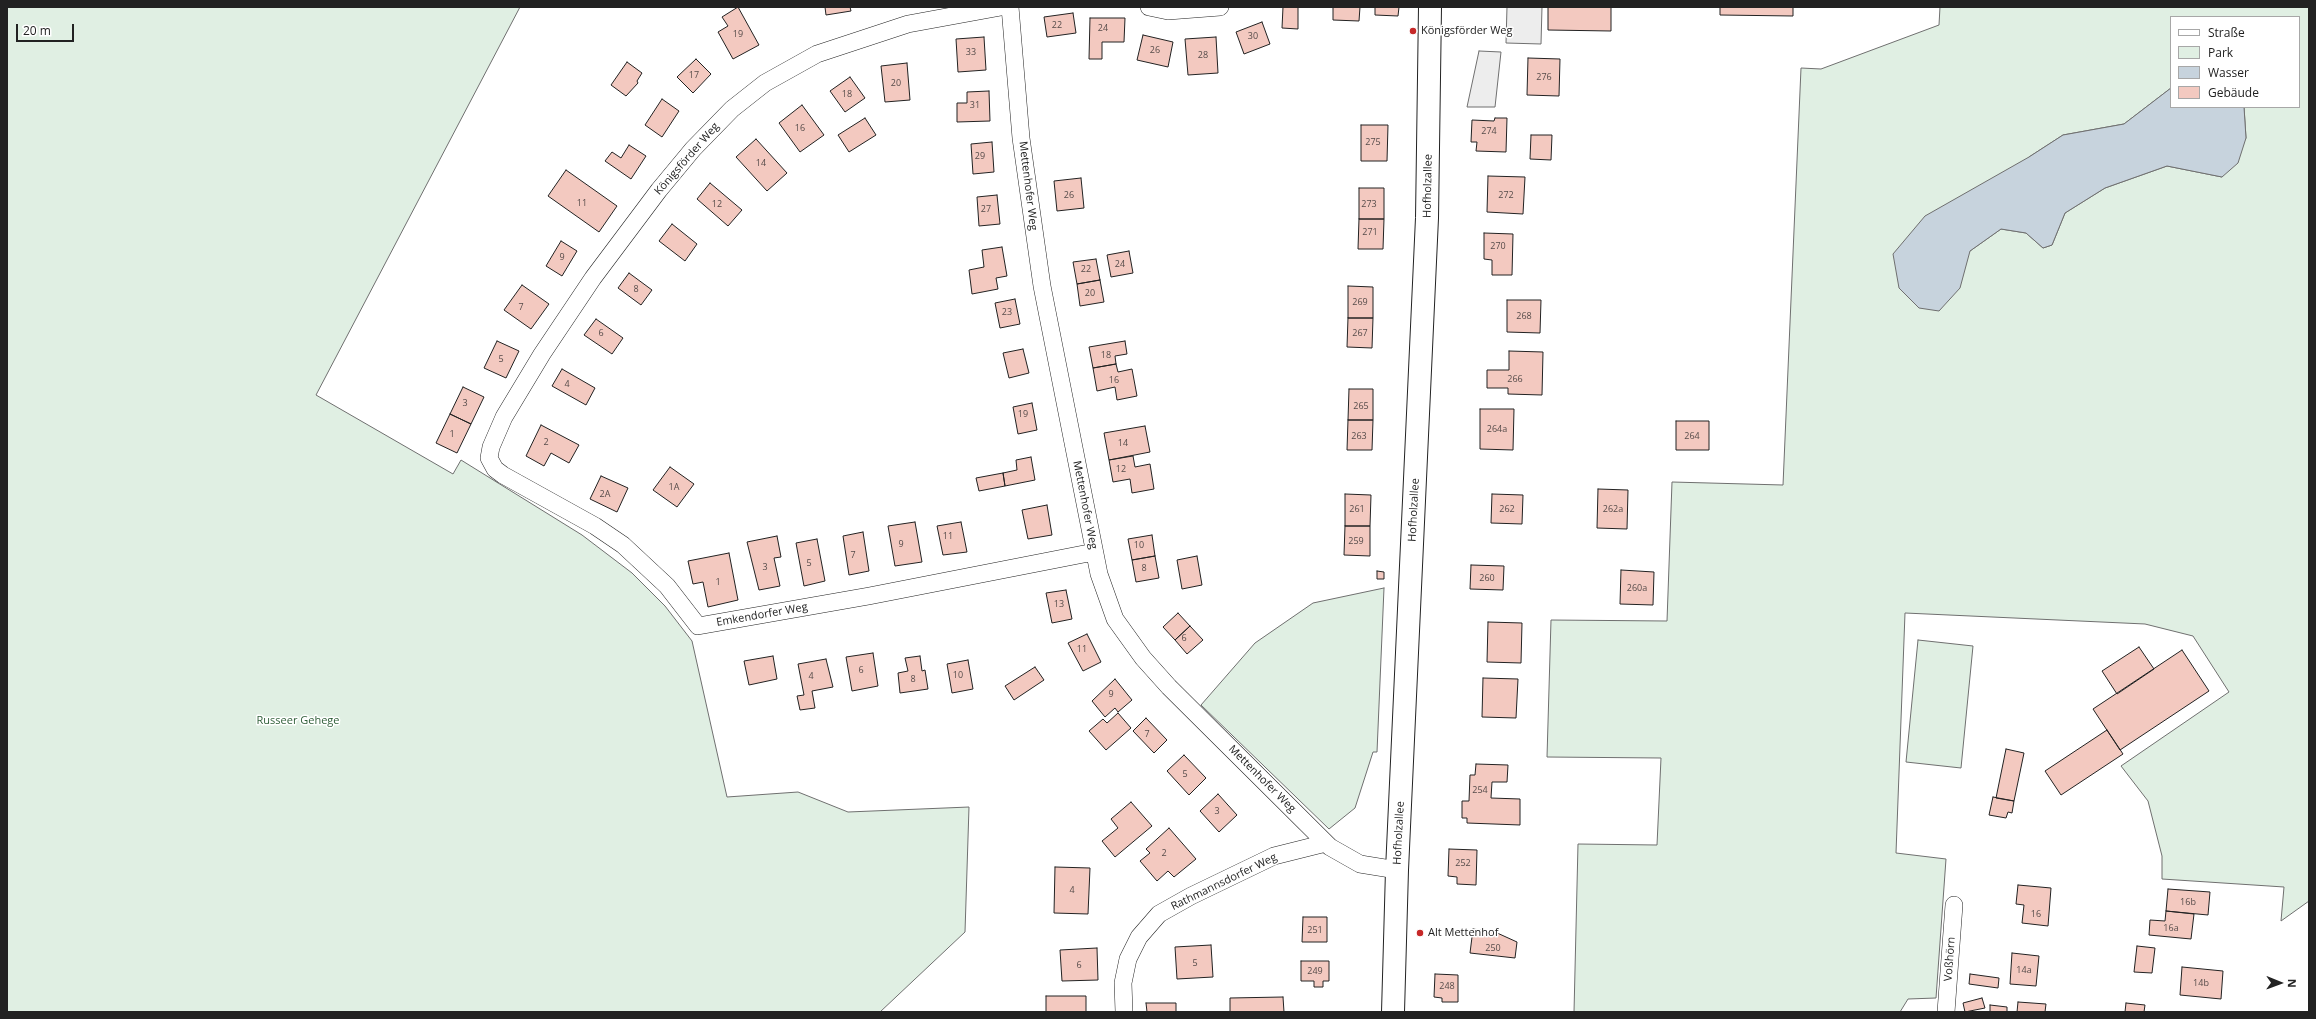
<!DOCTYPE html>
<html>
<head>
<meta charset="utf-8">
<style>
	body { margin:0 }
	#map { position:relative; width:2316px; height:1019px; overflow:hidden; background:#fff; font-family:"Open Sans",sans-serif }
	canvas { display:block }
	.frame { position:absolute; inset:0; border:8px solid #222; pointer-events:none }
	.legend { position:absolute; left:2170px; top:16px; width:130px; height:92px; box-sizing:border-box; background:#fff; border:1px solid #a7a7a7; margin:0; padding:5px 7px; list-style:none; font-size:12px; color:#222 }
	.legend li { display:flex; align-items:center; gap:8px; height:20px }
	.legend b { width:20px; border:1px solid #a7a7a7 }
	.north { position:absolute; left:2260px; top:963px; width:40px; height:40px; -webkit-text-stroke:3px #fff; paint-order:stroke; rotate:91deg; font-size:11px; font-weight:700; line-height:16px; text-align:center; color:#222 }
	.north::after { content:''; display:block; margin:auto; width:14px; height:18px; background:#222; clip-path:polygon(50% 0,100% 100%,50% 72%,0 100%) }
	.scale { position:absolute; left:16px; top:24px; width:58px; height:18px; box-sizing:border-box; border:2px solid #222; border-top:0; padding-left:5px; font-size:12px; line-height:14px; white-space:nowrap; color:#222; -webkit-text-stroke:3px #fff; paint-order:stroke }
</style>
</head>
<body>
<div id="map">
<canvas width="2316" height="1019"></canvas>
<div class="frame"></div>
<ul class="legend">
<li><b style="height:5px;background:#fff"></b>Straße</li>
<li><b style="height:11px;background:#e0efe3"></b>Park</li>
<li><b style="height:11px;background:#c7d3dd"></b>Wasser</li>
<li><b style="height:11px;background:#f3c9c0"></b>Gebäude</li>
</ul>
<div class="north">N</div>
<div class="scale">20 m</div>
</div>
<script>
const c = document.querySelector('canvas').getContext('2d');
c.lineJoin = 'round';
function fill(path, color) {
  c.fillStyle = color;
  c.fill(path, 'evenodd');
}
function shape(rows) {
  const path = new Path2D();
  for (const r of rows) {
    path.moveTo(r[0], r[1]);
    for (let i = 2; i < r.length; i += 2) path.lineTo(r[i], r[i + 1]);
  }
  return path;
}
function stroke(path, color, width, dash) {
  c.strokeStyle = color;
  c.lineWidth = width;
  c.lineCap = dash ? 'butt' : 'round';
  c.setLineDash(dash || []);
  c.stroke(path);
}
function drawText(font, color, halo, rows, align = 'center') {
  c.font = font + ' "Open Sans",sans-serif';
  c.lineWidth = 3;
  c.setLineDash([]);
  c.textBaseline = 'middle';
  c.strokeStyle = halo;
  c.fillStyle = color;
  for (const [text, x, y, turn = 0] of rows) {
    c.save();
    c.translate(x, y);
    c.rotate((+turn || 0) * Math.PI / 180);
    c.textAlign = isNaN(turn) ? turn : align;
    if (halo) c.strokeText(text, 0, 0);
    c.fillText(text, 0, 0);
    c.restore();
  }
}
const green = shape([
	[7,7,520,7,316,395,453,474,461,460,582,535,632,573,665,606,692,641,727,797,798,792,848,812,969,807,965,932,880,1012,7,1012,7,7],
	[1940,7,2309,7,2309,901,2281,921,2284,887,2162,879,2162,856,2148,801,2121,766,2229,692,2193,636,2145,624,1905,613,1896,853,1946,859,1936,998,1908,999,1900,1012,1574,1012,1578,844,1657,845,1661,758,1547,757,1551,620,1667,621,1672,482,1783,485,1801,68,1821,69,1939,25,1940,7],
	[2171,17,2299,17,2299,107,2244,107,2246,138,2222,177,2167,166,2105,188,2065,213,2052,245,2043,248,2026,233,2001,229,1970,251,2029,157,2063,135,2124,124,2171,88,2171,17],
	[1384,588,1377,752,1373,752,1355,808,1329,829,1201,705,1255,643,1313,603,1384,588],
	[1918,640,1973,646,1961,768,1906,762,1918,640]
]);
fill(green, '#e0efe3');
stroke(green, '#6f6f6f', 1);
const parking = shape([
	[1507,7,1542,7,1541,44,1506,43,1507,7],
	[1479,51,1501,52,1495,107,1467,107,1479,51]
]);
fill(parking, '#ededed');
stroke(parking, '#6f6f6f', 1);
const water = shape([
	[2171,88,2171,107,2244,107,2246,138,2238,163,2222,177,2167,166,2105,188,2065,213,2052,245,2043,248,2026,233,2001,229,1970,251,1960,288,1939,311,1919,308,1899,288,1893,254,1925,216,2029,157,2063,135,2124,124,2171,88]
]);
fill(water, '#c7d3dd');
stroke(water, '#6f6f6f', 1);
const building = shape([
	[738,7,759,45,733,59,718,32,728,26,722,17,738,7],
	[825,7,850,7,851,11,826,15,825,7],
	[1283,7,1298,7,1298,29,1282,28,1283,7],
	[1333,7,1360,7,1359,21,1333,20,1333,7],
	[1375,7,1399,7,1398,16,1375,15,1375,7],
	[1548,7,1611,7,1611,31,1548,30,1548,7],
	[1720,7,1793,7,1793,16,1720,15,1720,7],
	[1073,13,1076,33,1047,37,1044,17,1073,13],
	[1090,18,1125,18,1124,42,1102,42,1102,59,1089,59,1090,18],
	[1262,22,1270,44,1244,54,1236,32,1262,22],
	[1143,35,1173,42,1168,67,1137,60,1143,35],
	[984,37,986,70,958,72,956,39,984,37],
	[1216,37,1218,73,1188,75,1185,39,1216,37],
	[1528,58,1560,59,1559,96,1527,95,1528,58],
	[696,59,711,74,693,93,677,77,696,59],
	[627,62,642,73,637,81,638,83,626,96,611,85,627,62],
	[907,63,910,100,885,102,881,66,907,63],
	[850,77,865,98,845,112,830,91,850,77],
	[989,91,990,121,957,122,957,103,967,103,967,92,989,91],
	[662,99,679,111,662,137,645,125,662,99],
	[802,105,824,135,800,152,779,123,802,105],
	[865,118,876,135,849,152,838,135,865,118],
	[1495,118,1507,118,1506,152,1476,151,1477,142,1471,142,1472,120,1494,121,1495,118],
	[1361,125,1388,125,1387,161,1361,161,1361,125],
	[1531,135,1552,135,1551,160,1530,159,1531,135],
	[756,139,787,173,767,191,736,157,756,139],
	[992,142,994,172,973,174,971,144,992,142],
	[629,145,646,156,631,179,605,161,612,152,621,158,629,145],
	[566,170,617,206,599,232,548,196,566,170],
	[1488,176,1525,177,1523,214,1487,212,1488,176],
	[1081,178,1084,208,1057,211,1054,181,1081,178],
	[710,183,742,210,728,226,697,199,710,183],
	[1359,188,1384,188,1384,219,1359,219,1359,188],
	[997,195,1000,224,979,226,977,197,997,195],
	[1359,219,1384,219,1383,249,1358,249,1359,219],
	[672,224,697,244,685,261,659,241,672,224],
	[1484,233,1513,234,1512,275,1492,275,1492,260,1484,259,1484,233],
	[561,241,577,251,562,276,546,266,561,241],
	[1002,247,1007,276,996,278,998,289,972,294,969,270,984,267,982,250,1002,247],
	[1129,251,1133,273,1111,277,1107,255,1129,251],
	[1096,259,1100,280,1077,284,1073,262,1096,259],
	[629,273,652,290,641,305,618,288,629,273],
	[1100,280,1104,302,1080,306,1077,284,1100,280],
	[522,285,549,304,531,329,504,310,522,285],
	[1348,286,1373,287,1373,318,1348,318,1348,286],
	[1015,299,1020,324,1000,328,995,303,1015,299],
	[1507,300,1541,300,1540,333,1507,332,1507,300],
	[1348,318,1373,318,1372,348,1347,347,1348,318],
	[596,319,623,338,612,354,584,335,596,319],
	[497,341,519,351,506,378,484,368,497,341],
	[1125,341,1127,354,1115,356,1116,364,1093,368,1089,347,1125,341],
	[1023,349,1029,373,1009,378,1003,353,1023,349],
	[1509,351,1543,352,1542,395,1508,394,1508,388,1487,388,1487,370,1509,370,1509,351],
	[1116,364,1118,372,1132,369,1137,396,1117,400,1115,387,1097,391,1093,368,1116,364],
	[562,369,595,388,586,405,552,386,562,369],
	[463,387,484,397,471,424,450,414,463,387],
	[1349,389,1373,389,1373,420,1348,420,1349,389],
	[1032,403,1037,430,1018,434,1013,407,1032,403],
	[1480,409,1514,409,1513,450,1480,449,1480,409],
	[450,414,471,424,457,453,436,443,450,414],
	[1348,420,1373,420,1372,450,1347,450,1348,420],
	[1676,421,1709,421,1709,450,1676,450,1676,421],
	[541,425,579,445,569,463,551,453,544,466,526,456,541,425],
	[1145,426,1150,452,1109,460,1104,433,1145,426],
	[1133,456,1135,467,1150,464,1154,489,1132,493,1130,479,1113,482,1109,460,1133,456],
	[1031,457,1035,480,1005,486,1003,473,1017,470,1016,460,1031,457],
	[670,467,694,484,677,507,653,490,670,467],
	[1003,473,1005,486,979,491,976,478,1003,473],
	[601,476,628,488,617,512,590,499,601,476],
	[1598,489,1628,490,1627,529,1597,528,1598,489],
	[1345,494,1371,495,1370,526,1345,526,1345,494],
	[1492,494,1523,495,1522,524,1491,523,1492,494],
	[1047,505,1052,535,1028,539,1022,510,1047,505],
	[915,522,922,562,895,566,888,526,915,522],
	[961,522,967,552,943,555,937,526,961,522],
	[1345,526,1370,526,1370,556,1344,555,1345,526],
	[863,532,869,571,849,575,843,536,863,532],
	[1152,535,1155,556,1132,560,1128,539,1152,535],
	[777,536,781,557,774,558,780,586,759,590,747,542,777,536],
	[817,539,825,581,804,586,796,543,817,539],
	[729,553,738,600,708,607,703,582,693,584,688,561,729,553],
	[1155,556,1159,578,1136,582,1132,560,1155,556],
	[1197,556,1202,585,1182,589,1177,560,1197,556],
	[1471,565,1504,566,1503,590,1470,589,1471,565],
	[1621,570,1654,572,1653,605,1620,604,1621,570],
	[1377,571,1384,572,1384,579,1377,579,1377,571],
	[1066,590,1072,619,1052,623,1046,593,1066,590],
	[1178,613,1190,626,1175,640,1163,627,1178,613],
	[1488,622,1522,623,1521,663,1487,662,1488,622],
	[1190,626,1203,640,1187,654,1175,640,1190,626],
	[1087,634,1101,662,1083,671,1068,643,1087,634],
	[2139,647,2154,669,2117,694,2102,671,2139,647],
	[2182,650,2209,691,2120,750,2093,709,2182,650],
	[873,653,878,686,852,691,846,657,873,653],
	[773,656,777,679,749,685,744,661,773,656],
	[920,656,922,671,925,670,928,689,900,693,898,673,908,671,905,658,920,656],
	[826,659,833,687,812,691,815,708,800,710,797,696,804,695,798,664,826,659],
	[968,660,973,689,952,693,947,664,968,660],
	[1035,667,1044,680,1014,700,1005,686,1035,667],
	[1483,678,1518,679,1516,718,1482,717,1483,678],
	[1115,679,1132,700,1118,712,1115,708,1105,717,1092,701,1115,679],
	[1118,713,1131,728,1106,750,1089,731,1103,719,1107,723,1118,713],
	[1146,718,1167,740,1154,753,1133,731,1146,718],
	[2107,730,2123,754,2061,795,2045,771,2107,730],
	[2006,749,2024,753,2014,801,1996,798,2006,749],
	[1184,755,1206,778,1189,795,1167,771,1184,755],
	[1476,764,1508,765,1507,782,1492,782,1491,798,1520,799,1520,825,1467,823,1467,818,1462,818,1462,801,1469,801,1470,775,1475,775,1476,764],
	[1218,794,1237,815,1219,832,1200,811,1218,794],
	[1993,797,2014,801,2012,813,2008,812,2006,818,1989,815,1993,797],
	[1131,802,1152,826,1115,857,1102,841,1118,828,1111,819,1131,802],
	[1169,828,1196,859,1174,877,1168,871,1157,881,1140,861,1150,853,1146,849,1169,828],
	[1449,849,1477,850,1476,885,1457,884,1457,877,1448,876,1449,849],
	[1055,867,1090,868,1088,914,1054,913,1055,867],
	[2018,885,2051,888,2048,926,2022,923,2024,905,2016,904,2018,885],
	[2168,889,2210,892,2208,915,2166,911,2168,889],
	[2166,911,2194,914,2191,939,2149,935,2150,920,2165,921,2166,911],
	[1303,917,1327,917,1327,942,1302,942,1303,917],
	[1473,929,1495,932,1517,942,1515,958,1470,953,1473,929],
	[1211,945,1213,977,1177,979,1175,947,1211,945],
	[2137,946,2155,948,2152,973,2134,972,2137,946],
	[1097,948,1098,980,1062,981,1060,950,1097,948],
	[2012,953,2039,956,2036,986,2010,984,2012,953],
	[1301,961,1329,961,1329,981,1323,981,1323,987,1314,987,1314,981,1301,981,1301,961],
	[2182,967,2223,971,2221,999,2180,995,2182,967],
	[1435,974,1458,975,1458,1002,1442,1002,1442,998,1434,997,1435,974],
	[1970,974,1999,978,1998,988,1969,984,1970,974],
	[1046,996,1086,996,1086,1012,1046,1012,1046,996],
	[1283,997,1284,1012,1230,1012,1230,998,1283,997],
	[1982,998,1985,1008,1965,1012,1963,1003,1982,998],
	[2018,1002,2046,1004,2045,1012,2017,1012,2018,1002],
	[1146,1003,1176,1003,1176,1012,1147,1012,1146,1003],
	[2126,1003,2145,1005,2144,1012,2125,1012,2126,1003],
	[1990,1005,2007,1007,2007,1012,1990,1012,1990,1005]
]);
fill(building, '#f3c9c0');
stroke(building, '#222', 1);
const minor = shape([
	[1001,7,908,24,817,54,765,83,732,109,693,149,659,190,593,278,542,354,504,417,491,447,489,458,495,469,503,475,595,526,623,545,667,586,698,626,869,596,1094,552],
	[1010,7,1021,138,1042,286,1099,574,1115,619,1143,658,1169,687,1330,847,1360,864,1397,870],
	[1149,7,1168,11,1220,7],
	[1124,1012,1123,983,1128,959,1139,937,1159,914,1191,896,1274,856,1326,843],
	[1946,1012,1954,905]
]);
const tertiary = shape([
	[1393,1012,1397,870,1427,218,1430,7]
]);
stroke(minor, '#222', 18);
stroke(tertiary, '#222', 24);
stroke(minor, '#fff', 17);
stroke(tertiary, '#fff', 22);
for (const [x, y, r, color] of [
	[1413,31,4,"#c62828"],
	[1420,933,4,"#c62828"]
]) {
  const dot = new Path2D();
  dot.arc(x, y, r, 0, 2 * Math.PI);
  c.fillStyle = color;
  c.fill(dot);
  stroke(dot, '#fff', 1.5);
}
drawText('9px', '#564c4a', null, [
	["22",1057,25],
	["24",1103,28],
	["19",738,34],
	["30",1253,36],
	["26",1155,50],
	["33",971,52],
	["28",1203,55],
	["17",694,75],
	["276",1544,77],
	["20",896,83],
	["18",847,94],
	["31",975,105],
	["16",800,128],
	["274",1489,131],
	["275",1373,142],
	["29",980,156],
	["14",761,163],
	["26",1069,195],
	["272",1506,195],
	["11",582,203],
	["12",717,204],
	["273",1369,204],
	["27",986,209],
	["271",1370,232],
	["270",1498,246],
	["9",562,257],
	["24",1120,264],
	["22",1086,269],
	["8",636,289],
	["20",1090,293],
	["269",1360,302],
	["7",521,307],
	["23",1007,312],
	["268",1524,316],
	["6",601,333],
	["267",1360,333],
	["18",1106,355],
	["5",501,359],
	["266",1515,379],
	["16",1114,380],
	["4",567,384],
	["3",465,403],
	["265",1361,406],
	["19",1023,414],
	["264a",1497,429],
	["1",452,434],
	["263",1359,436],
	["264",1692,436],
	["2",546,442],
	["14",1123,443],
	["12",1121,469],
	["1A",674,487],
	["2A",605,494],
	["261",1357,509],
	["262",1507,509],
	["262a",1613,509],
	["11",948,536],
	["259",1356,541],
	["9",901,544],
	["10",1139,545],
	["7",853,555],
	["5",809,563],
	["3",765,567],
	["8",1144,568],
	["260",1487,578],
	["1",718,582],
	["260a",1637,588],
	["13",1059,604],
	["6",1184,638],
	["11",1082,649],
	["6",861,670],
	["10",958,675],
	["4",811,676],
	["8",913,679],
	["9",1111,694],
	["7",1147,734],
	["5",1185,774],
	["254",1480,790],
	["3",1217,811],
	["2",1164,853],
	["252",1463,863],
	["4",1072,890],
	["16b",2188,902],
	["16",2036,914],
	["16a",2171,928],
	["251",1315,930],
	["250",1493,948],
	["5",1195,963],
	["6",1079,965],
	["14a",2024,970],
	["249",1315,971],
	["14b",2201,983],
	["248",1447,986]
]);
drawText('11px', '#222', '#fff', [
	["Königsförder Weg",1421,31],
	["Alt Mettenhof",1428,933]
], 'left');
drawText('11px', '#222', '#fff', [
	["Königsförder Weg",687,159,-49],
	["Mettenhofer Weg",1028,186,83],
	["Hofholzallee",1428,186,-89],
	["Mettenhofer Weg",1085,505,79],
	["Hofholzallee",1414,510,-87],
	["Emkendorfer Weg",762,615,-10],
	["Mettenhofer Weg",1262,779,45],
	["Hofholzallee",1399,833,-87],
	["Rathmannsdorfer Weg",1224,882,-26],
	["Voßhörn",1950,959,-86]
]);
drawText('11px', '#2f5e38', '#fff', [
	["Russeer Gehege",298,721]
]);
</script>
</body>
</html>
